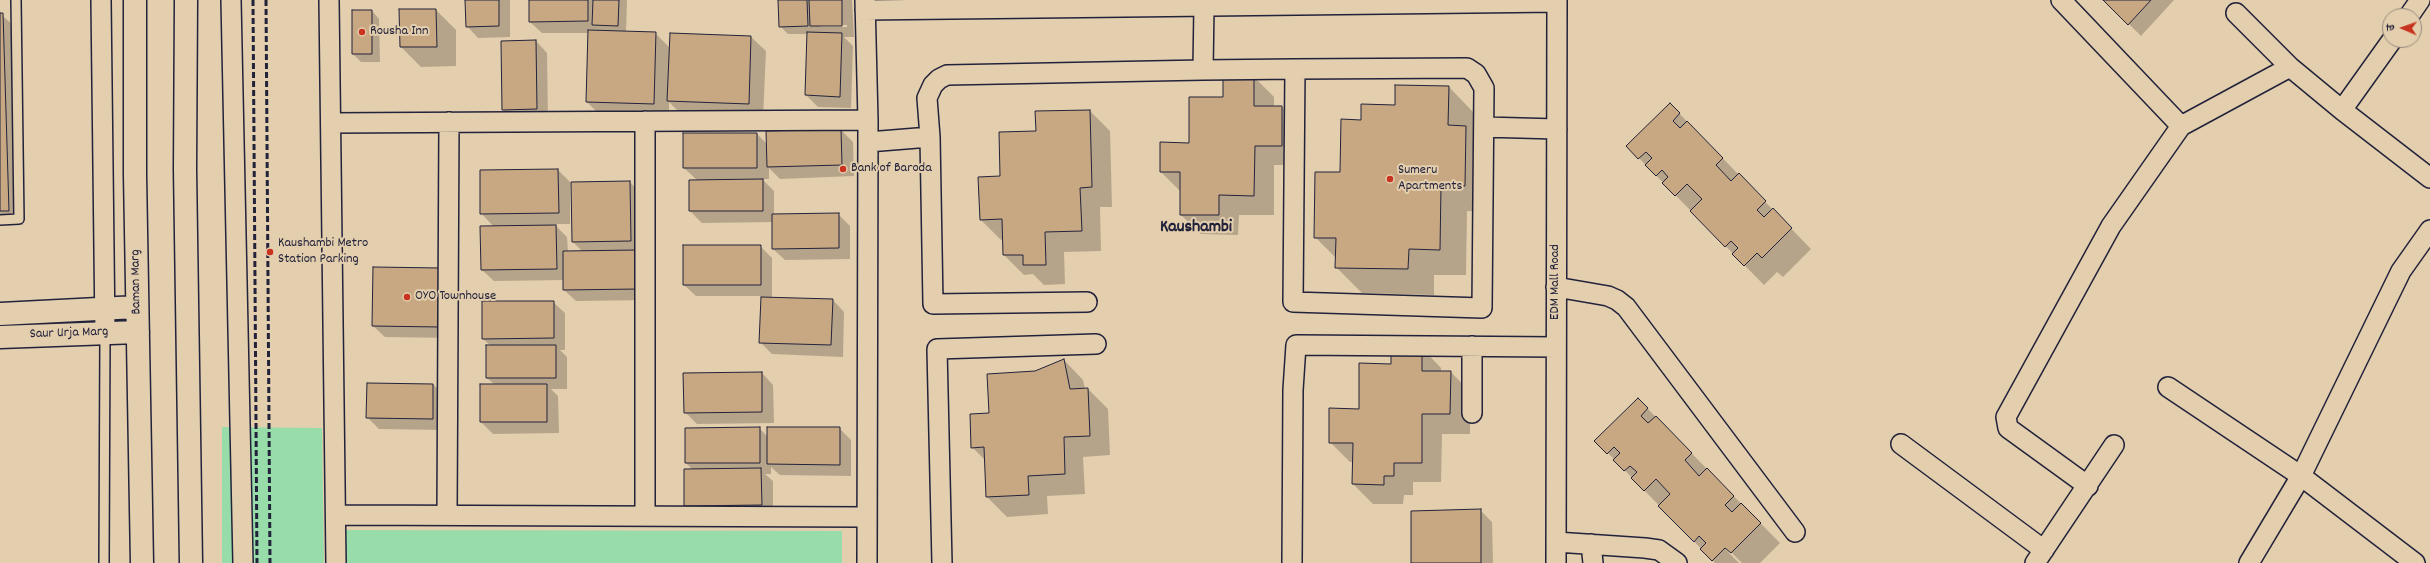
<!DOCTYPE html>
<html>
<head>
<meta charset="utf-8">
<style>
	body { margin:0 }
	#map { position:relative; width:2430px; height:563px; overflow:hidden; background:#e3cead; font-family:Dekko,"Playpen Sans Deva",sans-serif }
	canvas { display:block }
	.north { position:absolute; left:2382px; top:8px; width:40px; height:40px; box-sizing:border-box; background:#e3cead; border:1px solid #96897f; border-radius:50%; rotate:272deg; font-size:11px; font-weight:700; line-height:16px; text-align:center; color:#22223b }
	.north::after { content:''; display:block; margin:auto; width:14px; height:18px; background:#c8321e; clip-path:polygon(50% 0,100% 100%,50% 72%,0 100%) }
</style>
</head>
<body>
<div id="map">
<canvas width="2430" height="563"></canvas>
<div class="north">उ</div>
</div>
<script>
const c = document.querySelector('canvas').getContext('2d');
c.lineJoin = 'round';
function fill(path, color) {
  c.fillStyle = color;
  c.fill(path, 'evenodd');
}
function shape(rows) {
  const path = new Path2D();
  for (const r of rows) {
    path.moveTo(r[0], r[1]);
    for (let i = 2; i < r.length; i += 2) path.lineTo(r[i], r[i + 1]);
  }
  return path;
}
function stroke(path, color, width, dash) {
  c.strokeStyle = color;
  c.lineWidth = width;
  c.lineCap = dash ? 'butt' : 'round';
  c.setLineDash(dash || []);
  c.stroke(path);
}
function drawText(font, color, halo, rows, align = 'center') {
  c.font = font + ' Dekko,sans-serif';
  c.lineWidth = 4;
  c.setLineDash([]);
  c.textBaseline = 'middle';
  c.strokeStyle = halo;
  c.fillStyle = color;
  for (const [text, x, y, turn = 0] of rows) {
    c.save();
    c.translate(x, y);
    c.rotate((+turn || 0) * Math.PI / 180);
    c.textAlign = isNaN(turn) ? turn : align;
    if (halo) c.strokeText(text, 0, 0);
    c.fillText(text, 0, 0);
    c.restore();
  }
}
fill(shape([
	[222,427,322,428,324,563,222,563],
	[340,530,842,531,842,563,340,563]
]), '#98dda9');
fill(shape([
	[466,0,510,0,510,37,478,38,467,26],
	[530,0,627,0,626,32,655,33,670,48,751,37,766,51,763,119,683,116,669,102,669,118,602,117,587,102,588,33,542,33,530,22],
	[779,0,852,0,854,37,844,37,853,46,851,108,818,107,806,95,808,34,788,34,780,26],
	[820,25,847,25,847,27,820,27],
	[2105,0,2174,0,2141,36],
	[436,10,456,30,456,66,421,67,401,47],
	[372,11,379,19,380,62,361,62,353,54],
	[0,14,18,29,23,225,0,225],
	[536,41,547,53,548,121,514,121,503,109],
	[1254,77,1274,97,1274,107,1282,107,1302,127,1301,165,1274,165,1274,215,1239,215,1238,235,1201,234,1181,215,1181,192,1161,172,1190,144,1224,98],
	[1449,87,1474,113,1474,135,1491,153,1490,212,1467,211,1466,275,1434,275,1434,295,1362,293,1336,267,1337,259,1315,237,1362,121,1396,106],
	[1670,104,1811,249,1783,277,1777,272,1764,285,1627,146],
	[1090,111,1110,131,1112,207,1100,207,1101,251,1064,252,1065,284,1044,285,1033,274,1024,275,1004,255,1004,239,1001,240,981,220,1001,177,1037,132],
	[841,130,853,142,854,176,780,179,769,168,769,179,762,179,774,191,774,215,838,214,850,226,850,259,785,260,773,249,773,222,702,223,690,211,697,180,684,168,684,134,757,134,767,144,767,132],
	[558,170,570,182,570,224,554,224,567,237,568,252,583,252,573,242,630,182,641,194,650,300,576,301,564,290,564,280,494,281,482,270,494,227,481,213,481,171],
	[760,246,772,258,772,298,833,300,844,312,843,357,772,354,760,342,762,296,696,296,684,285],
	[374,268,452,338,385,337,373,326],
	[553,302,565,313,565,350,560,350,567,357,567,389,551,389,558,396,559,433,493,434,481,422,495,385,487,378,487,346,491,346,483,339],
	[1422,348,1441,368,1441,372,1451,372,1470,392,1470,434,1442,434,1441,482,1413,482,1413,495,1404,495,1403,504,1373,504,1353,484,1354,462,1350,462,1330,442,1360,410,1392,365],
	[1064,360,1083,380,1085,389,1088,389,1108,409,1110,455,1083,457,1085,494,1047,496,1048,514,1007,517,987,497,986,461,972,447,990,414,1035,372],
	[762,373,773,385,774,423,697,424,685,412],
	[433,384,444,396,444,430,379,429,367,417],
	[1638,399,1780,543,1760,563,1742,563,1722,543,1721,545,1739,563,1715,563,1608,453],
	[759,428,768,437,839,428,851,440,851,476,780,475,771,467,771,474,765,474,773,481,773,516,697,517,685,505,693,470,686,463],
	[1480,510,1492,522,1493,563,1412,563]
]), '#0003');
const building = shape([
	[465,0,499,0,499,26,466,27,465,0],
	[529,0,588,0,588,21,529,22,529,0],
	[593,0,619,0,618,26,592,25,593,0],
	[778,0,807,0,808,26,779,27,778,0],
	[809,0,842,0,842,26,810,26,809,0],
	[2103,0,2151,0,2128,25,2103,0],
	[399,9,436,9,437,47,400,47,399,9],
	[352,10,372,10,372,54,352,54,352,10],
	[0,13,3,13,9,211,0,211,0,13],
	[588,30,656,32,654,104,586,102,588,30],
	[807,32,842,33,840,97,805,95,807,32],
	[670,33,751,36,749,104,667,101,670,33],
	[536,40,537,109,502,110,501,41,536,40],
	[1223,76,1254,76,1254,106,1282,106,1282,146,1255,146,1254,196,1219,195,1219,215,1180,215,1180,172,1160,172,1160,142,1189,143,1189,97,1223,97,1223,76],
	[1395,85,1449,86,1448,125,1466,126,1465,186,1441,186,1440,250,1409,249,1408,269,1335,268,1336,238,1314,238,1315,172,1340,172,1341,119,1361,120,1361,104,1395,105,1395,85],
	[1670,103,1680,113,1673,121,1680,128,1687,121,1723,158,1716,165,1731,181,1739,173,1766,201,1757,210,1764,217,1773,208,1792,228,1762,258,1757,253,1744,266,1732,254,1738,248,1731,241,1725,247,1690,211,1702,199,1687,184,1675,196,1662,183,1668,177,1662,170,1656,176,1645,165,1652,158,1646,152,1638,159,1626,146,1670,103],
	[1090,110,1092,187,1080,188,1082,231,1045,232,1046,265,1023,265,1023,255,1003,255,1002,219,980,220,978,177,1000,176,999,132,1036,131,1035,111,1090,110],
	[841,129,842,165,767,167,766,131,841,129],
	[683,133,757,133,757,168,683,168,683,133],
	[558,169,559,213,480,214,480,170,558,169],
	[763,179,763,211,689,211,689,180,763,179],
	[630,181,631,241,572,242,571,182,630,181],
	[839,213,839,248,772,249,772,214,839,213],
	[556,225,557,269,481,270,480,226,556,225],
	[683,245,761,245,761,285,683,285,683,245],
	[638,250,639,289,563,290,563,251,638,250],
	[373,267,441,268,440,327,372,326,373,267],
	[761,297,833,299,831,345,759,343,761,297],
	[482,301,554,301,554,338,482,339,482,301],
	[486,345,556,345,556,378,486,378,486,345],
	[1391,347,1422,347,1422,371,1451,371,1450,414,1422,414,1422,463,1394,463,1394,476,1384,476,1384,485,1352,484,1353,443,1329,443,1329,408,1359,409,1359,363,1391,364,1391,347],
	[1064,359,1070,389,1088,388,1090,436,1064,437,1065,474,1028,476,1029,495,986,497,984,447,971,448,970,414,989,413,987,374,1035,371,1064,359],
	[762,372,762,412,684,413,683,373,762,372],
	[367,383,433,384,433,419,366,418,367,383],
	[480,384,547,384,547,422,480,422,480,384],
	[1638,398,1648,408,1641,416,1648,423,1656,416,1692,453,1685,460,1699,476,1707,468,1734,496,1725,505,1732,512,1741,503,1761,523,1731,553,1725,548,1712,561,1700,549,1706,543,1699,536,1694,542,1658,506,1670,494,1656,479,1644,491,1631,478,1637,472,1630,466,1624,471,1613,460,1620,453,1614,447,1607,454,1594,441,1638,398],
	[760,427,760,463,685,463,685,428,760,427],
	[767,427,840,427,840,465,767,464,767,427],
	[761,468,762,505,684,506,684,469,761,468],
	[1481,509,1481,563,1411,563,1411,511,1481,509]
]);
fill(building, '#c7a882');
stroke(building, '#22223b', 1);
const lane = shape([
	[0,220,19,219,16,0],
	[104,563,105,333]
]);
const street = shape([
	[101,0,105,333],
	[231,0,243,563],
	[329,0,336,563],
	[865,0,868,120,867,563],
	[2061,0,2181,126],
	[865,10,1557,2],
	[2236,13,2290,67,2342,110,2430,178],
	[2409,16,2420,0],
	[1203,70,1204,6],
	[2342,110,2392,40],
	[331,123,868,120],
	[1484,127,1557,129],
	[868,142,930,137],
	[1556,287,1608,296,1617,300,1626,307,1795,532],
	[1087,302,933,304,930,137,927,98,933,85,939,79,947,75,1203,70,1295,69,1467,68,1476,74,1484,88,1482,308,1293,302,1295,69],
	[2168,387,2301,476,2415,563],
	[1472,413,1472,346],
	[1901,444,2044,550],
	[2088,486,2008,428,2006,417,2111,226,2181,126,2290,67],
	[336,515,867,517],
	[447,515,449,122],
	[645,516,645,121],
	[1556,542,1645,548,1659,550,1677,563],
	[1591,544,1593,563],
	[942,563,937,349,1096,344],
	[1292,563,1293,390,1296,345,1556,347],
	[1556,563,1557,0],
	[2035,563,2114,445],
	[2249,563,2301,476,2401,271,2430,230]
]);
const secondary = shape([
	[135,0,135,175,142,563],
	[186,0,185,169,191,563],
	[0,314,137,307],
	[0,337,138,332]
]);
stroke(lane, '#22223b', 12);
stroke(street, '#22223b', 22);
stroke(secondary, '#22223b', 25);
stroke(lane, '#e3cead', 9);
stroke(street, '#e3cead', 19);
stroke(secondary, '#e3cead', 22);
stroke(shape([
	[253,0,257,563],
	[266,0,270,563]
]), '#22223b', 3, [6, 3]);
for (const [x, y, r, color] of [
	[362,32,4,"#c8321e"],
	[843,169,4,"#c8321e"],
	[1390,179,4,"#c8321e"],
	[270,252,4,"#c8321e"],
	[407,297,4,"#c8321e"]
]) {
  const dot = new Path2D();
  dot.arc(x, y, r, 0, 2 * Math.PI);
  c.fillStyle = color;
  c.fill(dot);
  stroke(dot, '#e3cead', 1.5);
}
drawText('14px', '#22223b', '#e3cead', [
	["Rousha Inn",370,32],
	["Bank of Baroda",851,169],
	["Sumeru",1398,171],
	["Apartments",1398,187],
	["Kaushambi Metro",278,244],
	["Station Parking",278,260],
	["OYO Townhouse",415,297]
], 'left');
drawText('14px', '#22223b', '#e3cead', [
	["Baman Marg",137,282,-91],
	["EDM Mall Road",1556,282,-90],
	["Saur Urja Marg",69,334,-2]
]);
drawText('bold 18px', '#22223b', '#e3cead', [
	["Kaushambi",1196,229]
]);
</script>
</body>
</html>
